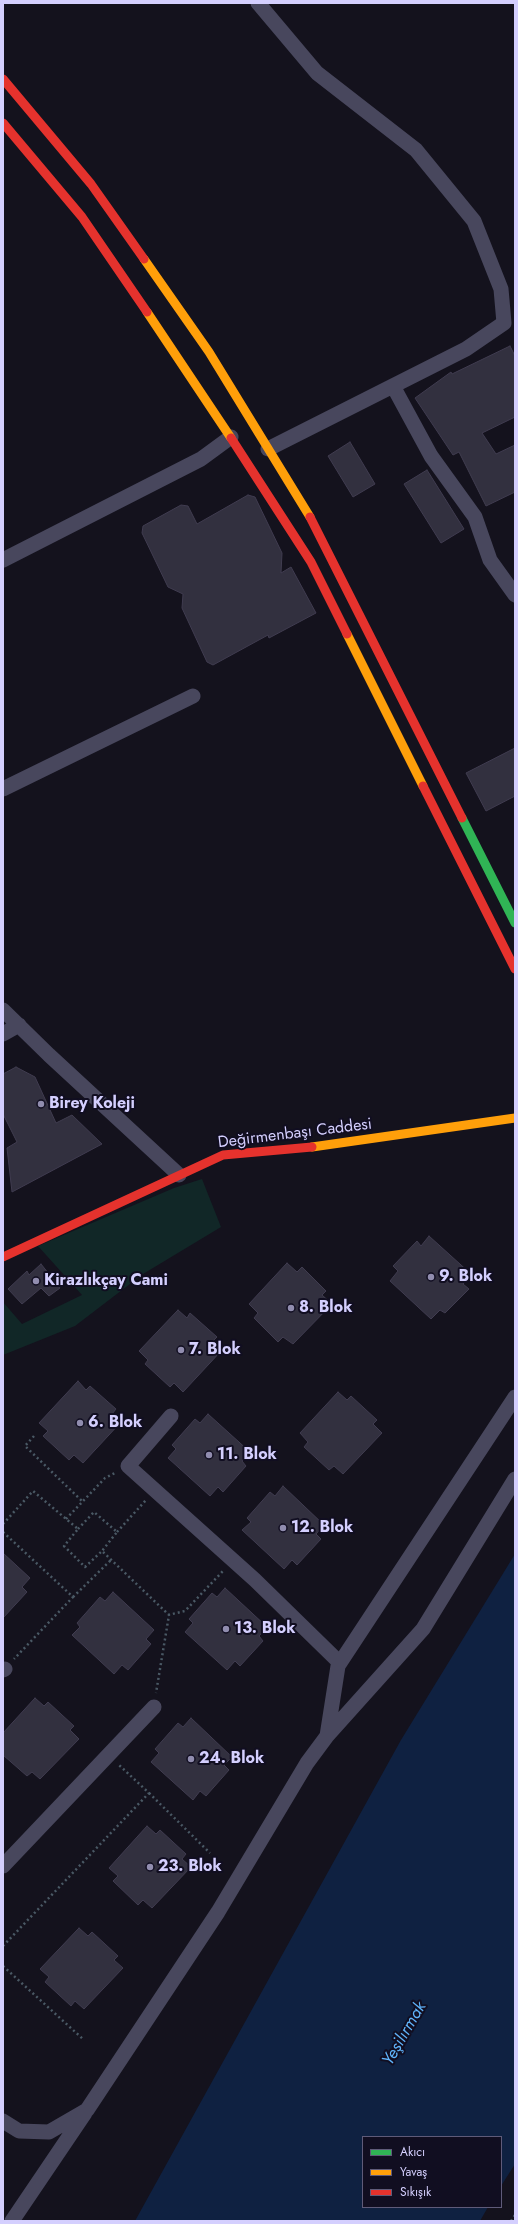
<!DOCTYPE html>
<html>
<head>
<meta charset="utf-8">
<style>
	body { margin:0 }
	#map { position:relative; width:518px; height:2224px; overflow:hidden; background:#14121d; font-family:Jost,sans-serif }
	canvas { display:block }
	.frame { position:absolute; inset:0; border:4px solid #d4cffe; pointer-events:none }
	.legend { position:absolute; left:362px; top:2136px; width:140px; height:72px; box-sizing:border-box; background:#110e21; border:1px solid #5f5b79; margin:0; padding:5px 7px; list-style:none; font-size:12px; color:#d4cffe }
	.legend li { display:flex; align-items:center; gap:8px; height:20px }
	.legend b { width:20px; border:1px solid #5f5b79 }
</style>
</head>
<body>
<div id="map">
<canvas width="518" height="2224"></canvas>
<div class="frame"></div>
<ul class="legend">
<li><b style="height:5px;background:#30b455"></b>Akıcı</li>
<li><b style="height:5px;background:#ff9f0a"></b>Yavaş</li>
<li><b style="height:5px;background:#e5322d"></b>Sıkışık</li>
</ul>
</div>
<script>
const c = document.querySelector('canvas').getContext('2d');
c.lineJoin = 'round';
function fill(path, color) {
  c.fillStyle = color;
  c.fill(path, 'evenodd');
}
function shape(rows) {
  const path = new Path2D();
  for (const r of rows) {
    path.moveTo(r[0], r[1]);
    for (let i = 2; i < r.length; i += 2) path.lineTo(r[i], r[i + 1]);
  }
  return path;
}
function stroke(path, color, width, dash) {
  c.strokeStyle = color;
  c.lineWidth = width;
  c.lineCap = dash ? 'butt' : 'round';
  c.setLineDash(dash || []);
  c.stroke(path);
}
function drawText(font, color, halo, rows, align = 'center') {
  c.font = font + ' Jost,sans-serif';
  c.lineWidth = 4;
  c.setLineDash([]);
  c.textBaseline = 'middle';
  c.strokeStyle = halo;
  c.fillStyle = color;
  for (const [text, x, y, turn = 0] of rows) {
    c.save();
    c.translate(x, y);
    c.rotate((+turn || 0) * Math.PI / 180);
    c.textAlign = isNaN(turn) ? turn : align;
    if (halo) c.strokeText(text, 0, 0);
    c.fillText(text, 0, 0);
    c.restore();
  }
}
fill(shape([
	[202,1179,221,1227,143,1274,75,1326,3,1355,3,1302,22,1324,82,1295,38,1246,174,1188]
]), '#112727');
fill(shape([
	[515,1554,515,2164,501,2186,501,2137,363,2137,363,2207,488,2207,480,2221,135,2221,401,1740]
]), '#0f2141');
const building = shape([
	[510,346,515,356,515,417,482,433,496,454,515,445,515,492,486,506,459,452,453,455,415,398,451,372,452,374,510,346],
	[350,442,375,484,353,497,328,456,350,442],
	[427,470,464,529,441,543,404,484,427,470],
	[248,495,255,497,282,553,281,573,291,567,316,613,269,638,268,635,213,665,207,662,182,608,183,594,168,587,142,533,143,526,181,505,188,506,197,524,248,495],
	[515,748,515,796,486,811,466,773,515,748],
	[16,1067,35,1077,56,1123,72,1115,102,1144,12,1192,7,1148,17,1142,3,1114,3,1074,16,1067],
	[429,1236,471,1274,463,1284,469,1289,445,1313,440,1310,431,1319,390,1281,398,1271,393,1266,417,1241,421,1246,429,1236],
	[287,1263,297,1272,302,1267,326,1291,322,1295,332,1304,293,1344,283,1337,278,1342,254,1318,258,1313,249,1304,287,1263],
	[41,1264,60,1288,49,1296,41,1288,22,1304,8,1289,27,1271,29,1275,41,1264],
	[178,1310,187,1318,190,1313,217,1337,213,1341,222,1350,183,1392,174,1383,170,1387,145,1364,148,1360,139,1351,178,1310],
	[78,1381,86,1390,90,1386,116,1409,112,1414,121,1422,83,1463,74,1455,69,1460,43,1436,48,1431,39,1423,78,1381],
	[338,1392,347,1400,351,1396,377,1420,373,1424,382,1433,343,1474,334,1466,329,1470,304,1447,308,1442,300,1433,338,1392],
	[208,1414,250,1452,242,1461,246,1466,223,1492,218,1487,210,1496,168,1458,176,1449,172,1445,195,1419,200,1423,208,1414],
	[283,1486,324,1525,316,1534,321,1539,297,1565,292,1560,284,1569,242,1530,251,1522,247,1518,270,1492,275,1496,283,1486],
	[3,1553,30,1578,22,1587,27,1592,3,1618,3,1553],
	[225,1588,267,1627,259,1636,263,1641,240,1666,235,1661,227,1670,185,1632,193,1623,189,1619,212,1593,217,1597,225,1588],
	[113,1592,154,1630,146,1639,151,1644,128,1670,122,1665,114,1674,72,1635,80,1627,77,1623,100,1597,105,1601,113,1592],
	[35,1698,44,1706,48,1702,74,1726,70,1730,79,1739,40,1779,32,1772,27,1776,3,1755,3,1733,35,1698],
	[191,1718,232,1757,224,1765,229,1770,206,1796,200,1791,193,1800,151,1762,159,1753,155,1749,178,1723,183,1727,191,1718],
	[147,1826,156,1834,160,1830,186,1854,182,1859,191,1867,152,1908,143,1900,138,1905,113,1881,118,1876,109,1868,147,1826],
	[79,1928,88,1936,92,1932,118,1956,114,1960,123,1968,84,2009,75,2001,71,2006,45,1982,49,1977,40,1969,79,1928]
]);
fill(building, '#32303f');
stroke(building, '#403c50', 1);
stroke(shape([
	[34,1436,25,1446,83,1502],
	[66,1519,105,1478,115,1473],
	[3,1524,33,1491,78,1529,64,1546,85,1567,102,1551,169,1615,156,1693],
	[78,1529,94,1512,117,1532,102,1551],
	[3,1532,73,1597,14,1659],
	[117,1532,146,1500],
	[73,1597,111,1560],
	[168,1615,185,1611,223,1571],
	[149,1793,210,1853],
	[3,1946,149,1793,119,1765],
	[3,1966,84,2040],
	[511,2221,515,2215]
]), '#4a5965', 2.5, [2, 3]);
stroke(shape([
	[258,3,317,73,416,150,474,221,501,289,504,323,466,349,268,449],
	[393,386,431,456,475,517,490,560,515,595],
	[3,560,201,459,231,437],
	[3,789,193,696],
	[3,1010,49,1055,179,1175],
	[3,1034,19,1025],
	[171,1416,128,1466,255,1580,340,1663],
	[3,1670,5,1669],
	[327,1736,338,1666,515,1397],
	[3,1866,154,1707],
	[3,2121,19,2131,49,2132,87,2110,218,1912,307,1763,327,1736,423,1629,515,1479],
	[12,2221,85,2113]
]), '#48475d', 15);
stroke(shape([
	[462,818,515,923]
]), '#30b455', 9);
stroke(shape([
	[144,259,209,352,310,517],
	[147,312,231,438],
	[347,634,423,786],
	[312,1147,515,1118]
]), '#ff9f0a', 9);
stroke(shape([
	[3,79,91,184,144,259],
	[3,123,82,217,147,312],
	[231,438,311,562,347,634],
	[310,517,462,818],
	[423,786,515,969],
	[3,1257,223,1155,312,1147]
]), '#e5322d', 9);
for (const [x, y, r, color] of [
	[41,1104,4,"#918daf"],
	[431,1277,4,"#918daf"],
	[36,1281,4,"#918daf"],
	[291,1308,4,"#918daf"],
	[181,1350,4,"#918daf"],
	[80,1423,4,"#918daf"],
	[209,1455,4,"#918daf"],
	[283,1528,4,"#918daf"],
	[226,1629,4,"#918daf"],
	[191,1759,4,"#918daf"],
	[150,1867,4,"#918daf"]
]) {
  const dot = new Path2D();
  dot.arc(x, y, r, 0, 2 * Math.PI);
  c.fillStyle = color;
  c.fill(dot);
  stroke(dot, '#110e21', 1.5);
}
drawText('bold 16px', '#d4cffe', '#110e21', [
	["Birey Koleji",49,1104],
	["9. Blok",439,1277],
	["Kirazlıkçay Cami",44,1281],
	["8. Blok",299,1308],
	["7. Blok",189,1350],
	["6. Blok",88,1423],
	["11. Blok",217,1455],
	["12. Blok",291,1528],
	["13. Blok",234,1629],
	["24. Blok",199,1759],
	["23. Blok",158,1867]
], 'left');
drawText('16px', '#d4cffe', '#110e21', [
	["Değirmenbaşı Caddesi",295,1134,-7]
]);
drawText('italic 17px', '#60b4fb', '#110e21', [
	["Yeşilırmak",405,2034,-60]
]);
</script>
</body>
</html>
